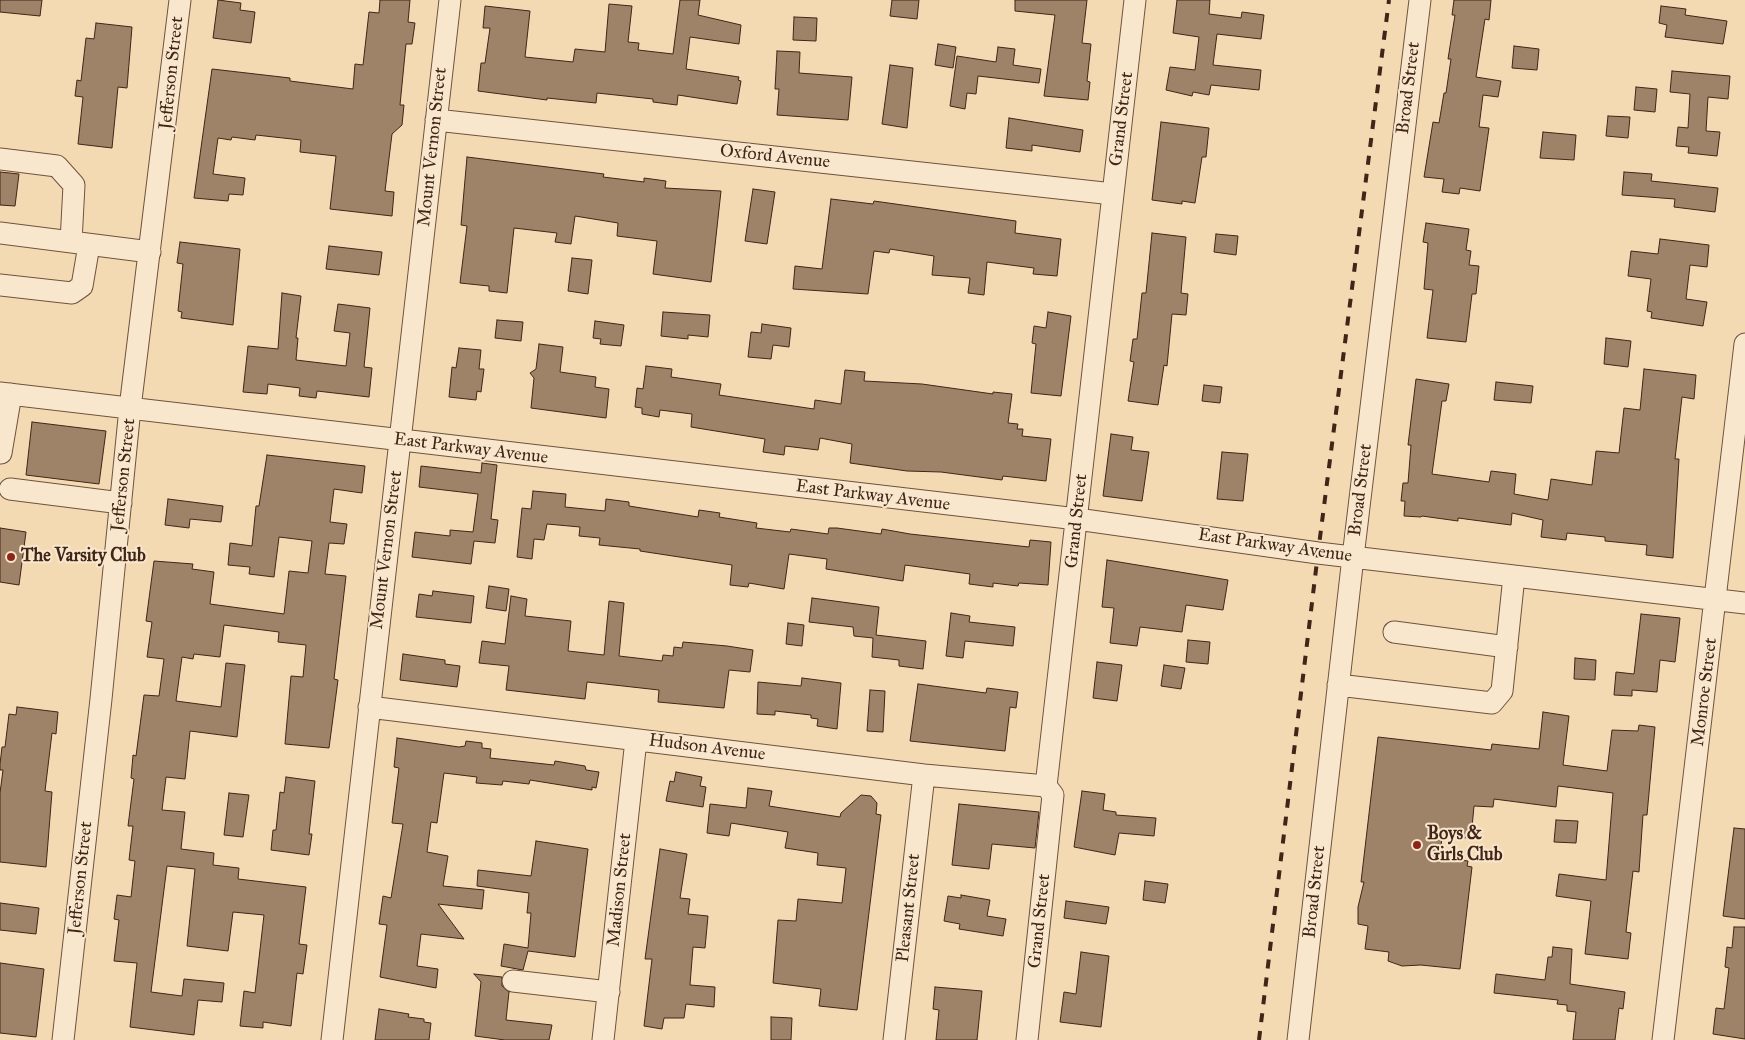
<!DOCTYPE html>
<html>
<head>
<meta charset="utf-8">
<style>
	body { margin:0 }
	canvas { display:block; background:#f4dab2 }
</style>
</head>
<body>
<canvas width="1745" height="1040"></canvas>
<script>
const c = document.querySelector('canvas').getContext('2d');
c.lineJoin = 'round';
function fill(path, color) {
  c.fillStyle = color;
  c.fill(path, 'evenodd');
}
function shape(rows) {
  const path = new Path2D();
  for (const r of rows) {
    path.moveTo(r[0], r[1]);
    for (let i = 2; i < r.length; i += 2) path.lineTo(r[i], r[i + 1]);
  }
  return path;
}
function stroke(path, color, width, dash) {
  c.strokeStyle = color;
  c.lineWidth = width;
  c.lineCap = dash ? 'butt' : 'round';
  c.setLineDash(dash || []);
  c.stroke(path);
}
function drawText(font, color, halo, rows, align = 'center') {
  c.font = font + ' "IM FELL Great Primer",serif';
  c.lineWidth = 4;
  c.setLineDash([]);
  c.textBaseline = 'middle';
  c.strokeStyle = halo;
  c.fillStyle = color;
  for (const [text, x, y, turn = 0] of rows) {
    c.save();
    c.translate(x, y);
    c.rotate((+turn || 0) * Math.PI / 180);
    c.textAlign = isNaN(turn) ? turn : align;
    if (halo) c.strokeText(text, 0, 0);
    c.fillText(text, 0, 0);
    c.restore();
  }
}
const building = shape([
	[0,0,42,0,40,16,0,12,0,0],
	[218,0,241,3,240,10,255,12,251,43,213,38,218,0],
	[380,0,410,0,408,22,415,23,412,44,406,44,400,105,404,105,402,125,392,134,385,191,394,192,392,216,330,209,336,156,300,152,301,140,256,135,255,140,232,137,231,140,218,138,213,174,245,178,243,195,229,194,228,201,194,198,212,69,290,78,290,81,353,89,355,64,363,65,369,12,379,13,380,0],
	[680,0,700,0,698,15,741,25,739,44,690,37,686,69,739,77,738,80,741,81,737,104,678,95,677,105,653,102,653,99,597,93,596,103,547,98,547,100,478,91,481,63,485,63,490,28,483,28,485,6,530,11,525,57,573,62,575,49,605,52,609,4,632,6,628,42,639,43,638,50,673,54,680,0],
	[892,0,919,0,917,19,890,16,892,0],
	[1015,0,1087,0,1082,43,1091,44,1087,81,1090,82,1088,100,1044,96,1055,15,1015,11,1015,0],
	[1177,0,1210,0,1209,14,1241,18,1242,12,1264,15,1261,39,1217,34,1213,65,1261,70,1259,90,1211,85,1209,95,1193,92,1192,96,1166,90,1170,67,1195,70,1199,37,1173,33,1177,0],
	[1454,0,1491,0,1489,20,1485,19,1476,77,1501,81,1498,97,1483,95,1479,127,1489,128,1480,191,1460,188,1459,194,1442,192,1444,179,1424,177,1433,122,1439,123,1444,93,1446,93,1451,59,1448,59,1455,15,1452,15,1454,0],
	[1661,6,1686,9,1685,15,1727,21,1723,44,1665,37,1667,25,1659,23,1661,6],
	[794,17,817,18,816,41,793,40,794,17],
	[96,23,132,27,127,88,118,87,112,148,78,144,83,97,75,96,77,80,81,81,86,38,94,39,96,23],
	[938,44,956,47,953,68,935,65,938,44],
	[1514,46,1539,49,1537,70,1512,68,1514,46],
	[998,47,1015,49,1013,65,1041,69,1039,83,978,76,976,94,967,93,965,109,950,106,957,56,996,62,998,47],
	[777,51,800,52,799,73,852,77,848,120,777,115,779,89,775,89,777,51],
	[890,65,913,68,907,128,882,124,890,65],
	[1672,71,1730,76,1728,99,1708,97,1706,131,1720,132,1717,156,1688,153,1689,147,1676,146,1678,127,1688,128,1690,94,1670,92,1672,71],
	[1636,87,1657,89,1655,112,1634,110,1636,87],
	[1608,116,1630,117,1628,138,1606,136,1608,116],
	[1009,118,1083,130,1080,152,1032,145,1032,151,1006,148,1009,118],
	[1161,122,1209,128,1206,157,1202,157,1195,203,1182,201,1182,204,1152,200,1161,122],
	[1543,132,1576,135,1574,160,1540,158,1543,132],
	[467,157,604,174,603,177,644,182,644,178,666,181,665,188,721,191,711,282,653,274,657,241,617,236,618,223,575,216,571,244,555,242,557,233,514,228,507,293,489,291,489,286,460,283,467,226,461,225,467,157],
	[0,172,19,174,15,206,0,205,0,172],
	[1624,172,1652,174,1651,181,1718,188,1715,212,1674,207,1675,199,1622,195,1624,172],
	[753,189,775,192,767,244,745,241,753,189],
	[831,199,873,204,874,201,1016,221,1015,233,1061,239,1057,276,1033,274,1034,268,987,262,984,295,968,293,970,278,932,275,934,256,890,249,889,253,874,251,868,294,793,289,795,266,822,269,831,199],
	[1426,223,1469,229,1466,250,1471,251,1469,265,1479,266,1476,294,1472,294,1466,342,1427,338,1433,290,1424,289,1428,243,1423,242,1426,223],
	[1152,233,1186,237,1181,293,1188,294,1186,315,1172,314,1167,366,1164,365,1158,405,1128,401,1134,362,1130,361,1133,339,1137,339,1142,293,1146,293,1152,233],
	[1216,234,1238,236,1236,255,1214,252,1216,234],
	[1660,239,1709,245,1707,267,1690,265,1686,299,1707,302,1703,326,1651,318,1652,312,1647,311,1651,279,1628,276,1631,251,1658,254,1660,239],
	[180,242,240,249,233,325,181,318,182,312,178,311,183,264,177,263,180,242],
	[329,246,382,252,379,275,326,269,329,246],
	[572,258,592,260,588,294,568,291,572,258],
	[282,293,301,296,296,338,298,338,296,360,346,366,350,333,334,331,338,304,370,308,364,367,372,368,369,397,317,391,316,398,299,396,300,388,268,384,267,394,243,392,248,346,278,349,282,293],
	[663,312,710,315,708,337,688,335,688,339,661,336,663,312],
	[1048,312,1071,316,1061,396,1031,393,1036,344,1032,343,1034,326,1046,328,1048,312],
	[497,320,523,322,521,341,495,338,497,320],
	[595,321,624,325,621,346,600,344,601,339,593,338,595,321],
	[762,324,791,328,789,347,773,345,771,359,748,357,751,332,761,333,762,324],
	[1606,338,1631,341,1628,367,1604,364,1606,338],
	[539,344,563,347,560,372,596,377,595,387,609,389,606,418,531,408,534,378,530,373,536,369,539,344],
	[459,348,481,350,479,369,484,369,481,392,477,391,476,400,449,397,452,367,456,368,459,348],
	[646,366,672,369,671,377,721,384,719,395,814,409,815,400,841,404,845,370,865,372,864,381,922,384,993,394,993,392,1012,394,1008,423,1018,424,1017,429,1023,429,1022,436,1051,439,1046,481,1003,476,1002,480,941,472,907,471,850,463,852,444,820,438,818,450,785,446,784,455,763,452,765,439,691,427,692,414,660,410,659,417,642,414,642,408,635,407,637,388,643,389,646,366],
	[1644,369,1696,375,1694,399,1682,397,1675,459,1679,459,1673,558,1646,555,1647,545,1605,541,1605,537,1567,533,1566,540,1541,537,1543,520,1512,513,1511,525,1458,518,1458,521,1422,516,1421,517,1404,516,1405,501,1401,501,1403,483,1408,483,1411,445,1408,445,1416,379,1449,384,1446,401,1442,401,1432,474,1489,482,1491,471,1516,474,1514,494,1548,500,1551,479,1592,485,1596,451,1619,453,1624,408,1640,410,1644,369],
	[1496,382,1533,386,1531,403,1494,400,1496,382],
	[1204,385,1222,387,1220,403,1202,401,1204,385],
	[32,422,106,431,99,484,26,475,32,422],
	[1111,434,1133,437,1131,450,1149,452,1142,501,1103,496,1111,434],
	[1222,452,1248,454,1243,501,1217,499,1222,452],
	[267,455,365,466,362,493,334,489,330,522,347,524,344,544,329,543,325,574,346,576,334,679,338,680,329,748,285,744,291,676,303,677,306,645,278,642,279,632,224,625,220,657,194,654,193,659,182,657,176,701,221,707,226,663,245,665,237,737,190,731,185,779,166,777,162,810,185,812,181,849,214,853,213,865,239,868,238,879,306,887,299,944,307,945,303,974,297,973,291,1026,263,1022,263,1028,240,1026,244,991,255,993,264,915,233,912,228,951,187,946,195,869,167,866,151,992,182,996,184,979,224,983,222,1002,198,1000,194,1035,130,1027,137,963,114,961,119,920,114,919,117,895,131,897,135,861,129,860,133,826,128,826,134,779,131,778,133,755,136,756,144,695,159,696,164,659,147,657,152,622,146,621,154,561,193,564,192,569,214,572,210,604,284,614,289,571,308,573,312,541,279,537,274,577,249,574,250,567,228,565,230,543,252,546,256,506,259,506,267,455],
	[482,463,497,465,491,519,498,520,495,543,474,541,471,564,412,557,415,532,450,536,450,530,473,532,478,494,419,487,421,466,481,473,482,463],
	[533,491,566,494,565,507,605,511,606,499,629,502,629,506,698,517,699,510,720,513,719,517,757,523,756,528,790,532,791,529,828,534,829,528,837,528,881,534,882,529,910,534,1029,547,1030,540,1051,542,1048,585,1019,583,1018,586,993,583,993,587,969,584,970,574,905,565,903,581,826,569,827,559,789,554,784,589,749,583,748,587,730,585,732,565,640,551,640,549,599,545,600,538,579,536,580,527,547,524,544,540,534,539,532,559,517,557,522,508,531,509,533,491],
	[168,499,223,506,221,522,190,519,189,528,165,525,168,499],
	[0,528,26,532,19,585,0,582,0,528],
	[1107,560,1228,580,1223,610,1186,605,1182,632,1140,627,1137,646,1110,643,1114,608,1102,607,1107,560],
	[489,586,509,589,506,611,486,608,489,586],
	[433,591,474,596,471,623,416,617,419,594,432,596,433,591],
	[511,596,527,599,525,616,571,621,568,651,604,655,609,601,624,603,619,656,662,661,663,655,673,656,674,647,682,648,683,642,727,646,753,650,750,672,729,670,724,708,658,702,659,690,587,682,585,699,506,690,509,666,479,663,482,641,505,644,511,596],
	[812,598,879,607,876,635,926,641,923,669,899,666,899,660,872,657,873,638,854,636,853,627,809,622,812,598],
	[951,613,970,616,969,622,1015,627,1013,646,965,641,963,658,946,656,951,613],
	[1641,614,1680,618,1675,662,1660,660,1657,692,1632,690,1632,696,1614,695,1616,672,1634,674,1641,614],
	[788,623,804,625,802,646,786,644,788,623],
	[1188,640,1210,642,1208,664,1186,662,1188,640],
	[403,654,445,660,445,664,460,666,457,687,400,680,403,654],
	[1575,658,1596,660,1595,680,1574,679,1575,658],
	[1097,662,1122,665,1117,701,1093,698,1097,662],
	[1164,665,1185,668,1181,689,1161,686,1164,665],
	[802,678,841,683,837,729,817,726,818,719,811,718,811,715,775,711,775,715,757,714,758,682,801,686,802,678],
	[918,684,986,693,987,688,1018,692,1016,708,1010,707,1005,751,910,741,918,684],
	[870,690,885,691,883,732,867,731,870,690],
	[17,707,58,712,56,734,52,733,45,791,52,792,46,867,0,862,0,793,3,770,0,770,0,764,2,747,5,747,9,714,16,715,17,707],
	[1543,712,1569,716,1563,765,1607,771,1612,730,1638,731,1639,725,1655,727,1647,815,1643,815,1639,872,1633,871,1626,932,1631,933,1628,959,1585,954,1591,901,1556,896,1559,874,1606,880,1613,793,1558,786,1556,807,1494,799,1493,807,1474,806,1471,838,1442,837,1440,857,1468,861,1467,866,1472,867,1460,969,1421,965,1402,966,1388,961,1389,952,1365,949,1368,926,1358,924,1358,907,1364,882,1361,882,1378,737,1491,750,1492,744,1539,749,1543,712],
	[397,738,459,747,465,746,466,741,482,743,482,748,491,749,490,758,554,765,555,761,585,766,586,770,599,772,596,788,592,787,592,790,530,780,529,784,503,781,502,785,476,783,477,777,444,773,437,823,431,822,427,852,448,856,443,886,484,890,482,909,438,904,464,939,421,934,417,966,438,969,436,988,380,977,387,925,379,924,383,896,391,898,403,824,392,823,399,768,394,767,397,738],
	[676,772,702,777,700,786,706,787,703,807,666,801,670,781,674,782,676,772],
	[286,777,315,781,309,834,312,834,309,855,271,850,273,830,276,830,280,792,284,793,286,777],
	[748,788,772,791,769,806,840,817,841,813,861,795,871,796,877,803,876,814,881,815,879,831,857,1010,819,1006,821,989,773,983,778,920,796,921,798,899,842,903,846,868,817,865,818,853,785,848,788,832,731,823,729,836,707,833,710,804,746,808,748,788],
	[1082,791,1105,794,1103,810,1116,812,1116,815,1156,818,1154,836,1119,833,1115,855,1074,847,1082,791],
	[229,793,249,795,243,837,224,835,229,793],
	[959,804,1039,812,1035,848,992,844,989,869,952,865,959,804],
	[1556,820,1578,821,1576,843,1554,842,1556,820],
	[1734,828,1745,829,1745,919,1723,916,1734,828],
	[536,841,588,849,575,957,528,951,523,970,501,966,504,944,528,948,531,913,527,913,529,893,477,886,478,870,531,876,536,841],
	[660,849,687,854,680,898,690,899,688,914,708,916,705,948,693,947,690,985,715,987,714,1007,686,1004,684,1018,664,1018,662,1029,644,1026,652,959,645,959,660,849],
	[1145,881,1168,884,1165,903,1143,900,1145,881],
	[961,895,990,900,987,916,1006,919,1003,936,959,929,960,924,944,921,948,896,961,898,961,895],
	[1066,901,1109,907,1106,924,1064,918,1066,901],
	[0,903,39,908,36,934,0,930,0,903],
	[1734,927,1745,927,1745,1039,1713,1034,1716,1008,1724,1009,1729,968,1725,967,1727,947,1732,948,1734,927],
	[1553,947,1572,949,1570,984,1625,992,1623,1009,1619,1008,1615,1040,1573,1040,1576,1012,1567,1011,1567,1005,1557,1004,1558,1000,1494,993,1496,974,1545,980,1548,957,1552,957,1553,947],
	[1081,952,1109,956,1101,1027,1060,1022,1064,992,1076,994,1081,952],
	[0,963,44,969,36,1037,0,1033,0,963],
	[474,974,502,977,502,986,509,992,506,1020,552,1025,549,1040,505,1040,475,1036,481,982,474,974],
	[935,987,982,991,977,1040,936,1040,939,1010,933,1009,935,987],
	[379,1009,409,1014,408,1017,424,1019,424,1022,431,1023,429,1040,375,1040,379,1009],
	[771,1017,792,1018,791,1040,771,1040,771,1017]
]);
fill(building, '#9e8368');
stroke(building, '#412518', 1);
const minor = shape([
	[436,120,1113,194],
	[0,159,57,166,74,185,71,242],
	[0,233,150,252],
	[0,285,72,293,82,286,89,245],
	[0,393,1077,519,1318,553,1745,603],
	[1,453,11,394],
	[10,489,121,503],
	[1394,632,1507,647],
	[1338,685,1492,703,1502,691,1514,576],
	[369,707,924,775,1046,786],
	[513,981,609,992],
	[63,1040,101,699,130,408,180,0],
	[332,1040,450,0],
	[603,1040,636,740],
	[894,1040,924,775],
	[1027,1040,1053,795,1046,786,1135,0],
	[1298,1040,1353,557,1420,0],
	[1663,1040,1745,344]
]);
stroke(minor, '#6e523e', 23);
stroke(minor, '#f8e7cd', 21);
stroke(shape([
	[1259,1040,1318,553,1389,0]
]), '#412518', 4, [9, 9]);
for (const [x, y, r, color] of [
	[11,557,5,"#8f2418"],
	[1417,845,5,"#8f2418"]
]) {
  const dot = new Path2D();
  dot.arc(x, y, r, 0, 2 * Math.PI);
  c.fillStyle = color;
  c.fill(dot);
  stroke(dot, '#f8e7cd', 2);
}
drawText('18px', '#412518', '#f8e7cd', [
	["Jefferson Street",172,73,-84],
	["Broad Street",1409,88,-83],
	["Grand Street",1122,119,-83],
	["Mount Vernon Street",433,147,-84],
	["Oxford Avenue",775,157,6],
	["East Parkway Avenue",471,449,7],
	["Jefferson Street",124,475,-84],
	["Broad Street",1361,490,-83],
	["East Parkway Avenue",873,496,7],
	["Grand Street",1077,521,-84],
	["East Parkway Avenue",1275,546,8],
	["Mount Vernon Street",387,550,-83],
	["Monroe Street",1705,692,-83],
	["Hudson Avenue",707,748,7],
	["Jefferson Street",81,878,-84],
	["Madison Street",620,890,-84],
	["Broad Street",1315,892,-84],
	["Pleasant Street",909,908,-84],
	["Grand Street",1040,921,-84]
]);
drawText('bold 18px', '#412518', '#f8e7cd', [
	["The Varsity Club",21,557],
	["Boys &",1427,835],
	["Girls Club",1427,856]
], 'left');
</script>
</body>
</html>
